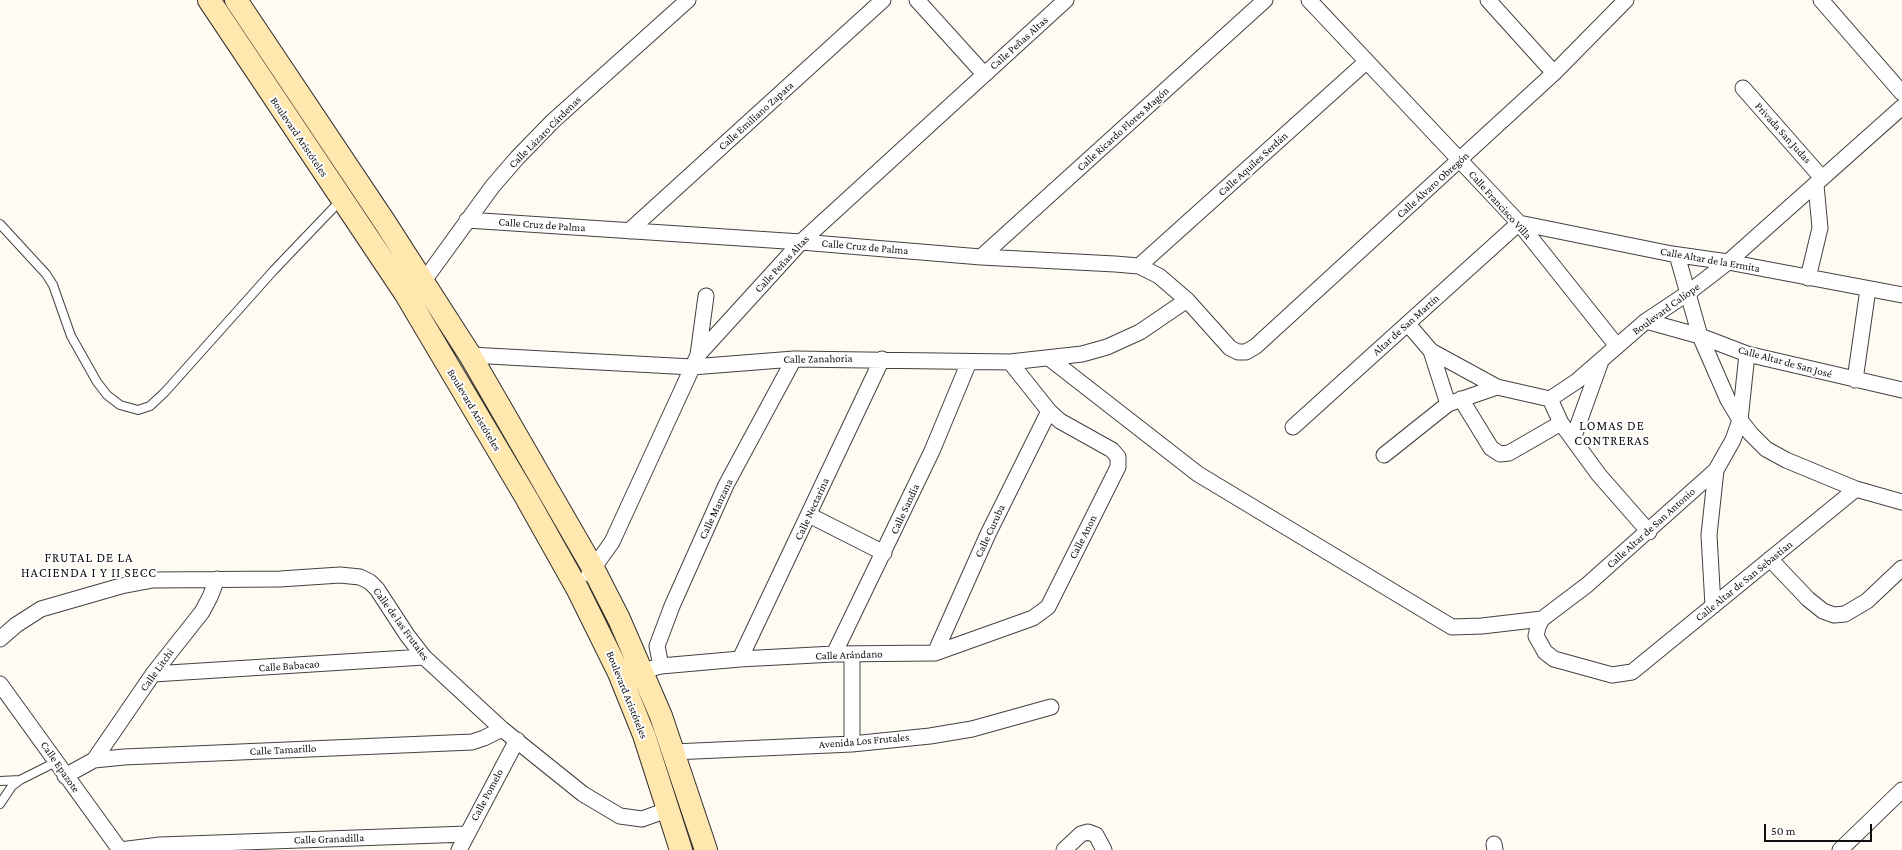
<!DOCTYPE html>
<html>
<head>
<meta charset="utf-8">
<style>
	body { margin:0 }
	#map { position:relative; width:1902px; height:850px; overflow:hidden; background:#fffaf2; font-family:"Crimson Pro",serif }
	canvas { display:block }
	.scale { position:absolute; left:1764px; top:824px; width:108px; height:18px; box-sizing:border-box; border:2px solid #0f0f0f; border-top:0; padding-left:5px; font-size:12px; line-height:14px; white-space:nowrap; color:#0f0f0f; -webkit-text-stroke:3px #fff; paint-order:stroke }
</style>
</head>
<body>
<div id="map">
<canvas width="1902" height="850"></canvas>
<div class="scale">50 m</div>
</div>
<script>
const c = document.querySelector('canvas').getContext('2d');
c.lineJoin = 'round';
function shape(rows) {
  const path = new Path2D();
  for (const r of rows) {
    path.moveTo(r[0], r[1]);
    for (let i = 2; i < r.length; i += 2) path.lineTo(r[i], r[i + 1]);
  }
  return path;
}
function stroke(path, color, width, dash) {
  c.strokeStyle = color;
  c.lineWidth = width;
  c.lineCap = dash ? 'butt' : 'round';
  c.setLineDash(dash || []);
  c.stroke(path);
}
function drawText(font, color, halo, rows, align = 'center') {
  c.font = font + ' "Crimson Pro",serif';
  c.lineWidth = 4;
  c.setLineDash([]);
  c.textBaseline = 'middle';
  c.strokeStyle = halo;
  c.fillStyle = color;
  for (const [text, x, y, turn = 0] of rows) {
    c.save();
    c.translate(x, y);
    c.rotate((+turn || 0) * Math.PI / 180);
    c.textAlign = isNaN(turn) ? turn : align;
    if (halo) c.strokeText(text, 0, 0);
    c.fillText(text, 0, 0);
    c.restore();
  }
}
const lane = shape([
	[0,224,46,274,53,285,71,336,97,382,107,395,120,405,138,410,150,406,165,392,274,270,341,200],
	[0,781,20,780],
	[0,804,12,786,20,780,56,762]
]);
const street = shape([
	[917,0,984,74],
	[1309,0,1519,223,1617,346],
	[1488,0,1554,73],
	[1821,0,1902,93],
	[1743,88,1822,178],
	[467,220,801,242,981,257,1115,264,1139,266,1159,276,1187,300,1230,348,1238,352,1246,352,1256,346,1554,73,1626,0],
	[629,231,883,0],
	[1677,255,1700,336,1728,400,1740,420,1751,434,1766,449,1786,460,1856,489,1902,502],
	[981,257,1265,0],
	[1139,266,1366,62],
	[1808,278,1820,228,1816,185],
	[423,282,492,187,517,158,553,121,688,0],
	[1646,321,1700,336,1747,354,1902,390],
	[1408,324,1431,351,1497,387],
	[1431,351,1448,404],
	[1747,354,1740,420,1733,440,1716,470,1587,585,1542,619,1538,627,1536,636,1545,652,1554,659,1612,675,1632,672,1856,489],
	[470,355,692,367,794,359,1010,362,1049,411,1060,421,1112,450,1118,457,1118,467,1048,607,1033,618,935,653,834,654,740,659,661,666,642,671],
	[698,355,706,296],
	[1049,358,1198,474,1452,627,1482,626,1542,619],
	[1010,362,1082,354,1107,347,1140,332,1187,300],
	[1855,380,1868,289],
	[1461,399,1491,448,1500,454,1509,453,1561,423],
	[1550,399,1561,423,1599,475,1649,532],
	[1293,427,1519,223,1672,254,1728,262,1902,295],
	[1573,439,1601,361],
	[1384,455,1448,404,1497,387,1550,399,1577,381,1646,321,1688,293,1728,262,1902,107],
	[809,515,884,553],
	[1770,559,1808,599,1823,611,1834,615,1845,614,1867,601,1902,568],
	[589,574,612,542,698,355,801,242,1066,0],
	[1713,606,1709,535,1716,470],
	[0,639,16,625,41,609,121,586,153,580,280,579,340,575,360,577,370,582,377,589,407,635,424,657,502,729,583,794,620,816,642,819,667,810],
	[935,653,988,534,1049,411],
	[834,654,932,451,969,362],
	[740,659,882,359],
	[661,666,657,646,672,606,726,485,794,359],
	[153,674,424,657],
	[0,684,120,850],
	[852,744,852,654],
	[673,752,852,744,930,736,972,729,1051,707],
	[94,760,153,674,202,612,210,597,217,579],
	[65,776,94,760,124,757,472,742,484,738,502,729],
	[1494,844,1495,850],
	[120,850,160,845,467,834],
	[459,850,517,740],
	[1064,850,1081,834,1088,832,1096,835,1104,850],
	[1840,850,1902,790]
]);
const secondary = shape([
	[209,0,405,293,527,499,577,588,619,673,644,735,681,850],
	[236,0,384,221,470,355,593,568,619,619,661,716,706,850]
]);
stroke(lane, '#424242', 10);
stroke(street, '#424242', 17);
stroke(secondary, '#313131', 24);
stroke(lane, '#fff', 8);
stroke(street, '#fff', 15);
stroke(secondary, '#ffe7ad', 22);
drawText('11px', '#0f0f0f', '#fff', [
	["Calle Peñas Altas",1019,43,-42],
	["Calle Emiliano Zapata",756,116,-42],
	["Calle Ricardo Flores Magón",1123,129,-42],
	["Calle Lázaro Cárdenas",545,132,-45],
	["Privada San Judas",1783,133,48],
	["Boulevard Aristóteles",299,137,56],
	["Calle Aquiles Serdán",1253,164,-42],
	["Calle Álvaro Obregón",1433,185,-42],
	["Calle Francisco Villa",1500,205,48],
	["Calle Cruz de Palma",542,225,4],
	["Calle Cruz de Palma",865,247,5],
	["Calle Altar de la Ermita",1710,260,10],
	["Calle Peñas Altas",782,264,-47],
	["Boulevard Calíope",1666,309,-36],
	["Altar de San Martín",1406,325,-42],
	["Calle Zanahoria",818,359,-1],
	["Calle Altar de San José",1785,362,15],
	["Boulevard Aristóteles",474,410,59],
	["Calle Manzana",716,509,-65],
	["Calle Nectarina",812,509,-65],
	["Calle Sandia",905,509,-65],
	["Calle Altar de San Antonio",1651,528,-42],
	["Calle Curuba",990,531,-65],
	["Calle Anon",1083,537,-63],
	["Calle Altar de San Sebastian",1744,581,-39],
	["Calle de las Frutales",401,624,54],
	["Calle Arándano",849,655,-2],
	["Calle Babacao",289,666,-4],
	["Calle Litchi",157,670,-54],
	["Boulevard Aristóteles",627,695,68],
	["Avenida Los Frutales",864,741,-5],
	["Calle Tamarillo",283,750,-3],
	["Calle Epazote",60,767,55],
	["Calle Pomelo",487,795,-62],
	["Calle Granadilla",329,839,-2]
]);
c.letterSpacing = '1px';
drawText('13px', '#0f0f0f', '#fff', [
	["LOMAS DE",1612,426],
	["CONTRERAS",1612,441],
	["FRUTAL DE LA",89,558],
	["HACIENDA I Y II SECC",89,573]
]);
c.letterSpacing = '0px';
</script>
</body>
</html>
